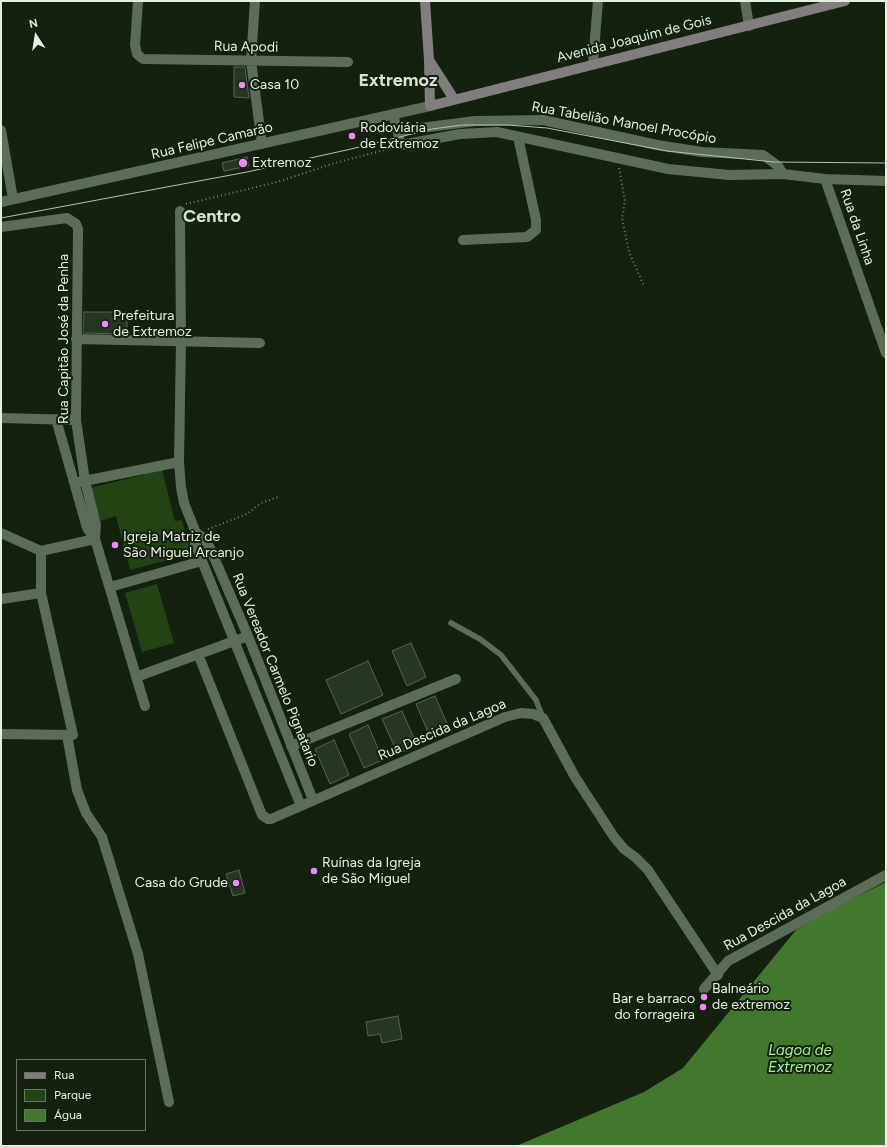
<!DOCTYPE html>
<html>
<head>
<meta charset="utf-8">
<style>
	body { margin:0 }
	#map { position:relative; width:887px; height:1147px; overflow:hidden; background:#13210e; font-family:Figtree,sans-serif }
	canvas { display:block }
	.frame { position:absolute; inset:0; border:2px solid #e5eee2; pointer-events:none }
	.legend { position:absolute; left:16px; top:1059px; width:130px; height:72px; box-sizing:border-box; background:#13210e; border:1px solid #677363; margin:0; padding:5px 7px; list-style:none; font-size:12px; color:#e5eee2 }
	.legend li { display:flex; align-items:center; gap:8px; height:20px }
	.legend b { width:20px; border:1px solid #677363 }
	.north { position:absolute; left:16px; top:16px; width:40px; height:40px; -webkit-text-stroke:3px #13210e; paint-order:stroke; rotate:348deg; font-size:11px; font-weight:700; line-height:16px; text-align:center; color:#e5eee2 }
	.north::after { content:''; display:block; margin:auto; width:14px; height:18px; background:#e5eee2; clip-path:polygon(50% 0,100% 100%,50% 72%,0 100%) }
</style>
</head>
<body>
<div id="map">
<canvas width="887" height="1147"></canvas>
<div class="frame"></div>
<ul class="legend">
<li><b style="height:5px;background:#827e7f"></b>Rua</li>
<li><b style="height:11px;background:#224415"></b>Parque</li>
<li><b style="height:11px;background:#42782e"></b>Água</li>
</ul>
<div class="north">N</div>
</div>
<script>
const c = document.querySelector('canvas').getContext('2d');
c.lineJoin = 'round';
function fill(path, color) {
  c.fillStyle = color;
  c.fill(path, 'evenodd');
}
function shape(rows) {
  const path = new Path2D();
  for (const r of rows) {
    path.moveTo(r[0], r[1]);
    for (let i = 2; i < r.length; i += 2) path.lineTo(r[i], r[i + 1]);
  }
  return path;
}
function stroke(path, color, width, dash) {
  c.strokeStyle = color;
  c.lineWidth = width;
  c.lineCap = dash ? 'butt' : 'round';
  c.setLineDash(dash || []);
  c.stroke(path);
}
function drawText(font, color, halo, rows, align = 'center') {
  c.font = font + ' Figtree,sans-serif';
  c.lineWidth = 4;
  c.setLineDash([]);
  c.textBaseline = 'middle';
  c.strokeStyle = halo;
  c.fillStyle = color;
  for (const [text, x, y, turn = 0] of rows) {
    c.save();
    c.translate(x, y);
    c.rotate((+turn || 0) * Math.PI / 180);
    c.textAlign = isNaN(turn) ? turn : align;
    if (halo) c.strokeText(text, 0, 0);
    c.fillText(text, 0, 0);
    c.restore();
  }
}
fill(shape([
	[162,470,175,521,182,520,191,554,130,570,116,516,100,521,91,488],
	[157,584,174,643,142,652,125,593]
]), '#224415');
fill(shape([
	[886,882,886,1146,516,1146,644,1092,683,1068,796,930,832,909]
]), '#42782e');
const building = shape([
	[234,67,245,67,249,98,234,97,234,67],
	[247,157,249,166,224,171,222,163,247,157],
	[84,312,127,312,127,334,83,333,84,312],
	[411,643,426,677,407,686,392,651,411,643],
	[368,661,383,695,341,714,326,680,368,661],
	[435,696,450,730,431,739,416,704,435,696],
	[402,711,417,745,398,754,382,719,402,711],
	[368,725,383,760,364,768,349,734,368,725],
	[334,740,349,775,330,784,315,749,334,740],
	[239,870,245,893,233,896,226,874,239,870],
	[398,1016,402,1039,382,1043,380,1034,368,1036,366,1022,398,1016]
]);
fill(building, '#273623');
stroke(building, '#54644e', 1);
stroke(shape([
	[619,168,625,201,622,218,629,252,644,286],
	[186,204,277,182,335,163,392,148],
	[208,529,247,514,261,503,278,497]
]), '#748070', 2, [1, 3]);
stroke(shape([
	[451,623,480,639,501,655,536,700,543,718]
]), '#5c6d57', 5.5);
stroke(shape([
	[138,1,135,45,137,54,143,59,348,62],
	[255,1,251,61,262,144],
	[745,1,749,26],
	[593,63,598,1],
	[393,114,401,145,460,134,497,132,668,169,729,175,783,174],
	[1,130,13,199],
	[398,131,475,121,543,120,657,145,702,152,763,155,778,166,783,174,825,179,886,181],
	[825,179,886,353],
	[1,202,430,106],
	[180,211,181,342,179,462,181,487,184,503,196,533,195,543,202,561,301,806],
	[1,227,67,218,76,224,78,229,76,420,85,481,96,525,95,539,145,706],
	[463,240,527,237,536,230,536,220,518,137],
	[76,339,260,343],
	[1,418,76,420],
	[79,482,179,462],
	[1,533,41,551,95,539,87,528,56,419],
	[196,533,204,538,210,548,248,636,313,800],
	[110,587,202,561],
	[1,599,41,593],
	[198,654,262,815,268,819,271,819,505,717,521,713,533,714,543,718,575,777,614,837,624,849,635,857,648,870,718,975],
	[136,677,248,636],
	[1,734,73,735,41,593,41,551],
	[67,735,77,790,86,813,102,837,138,954,169,1102],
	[291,746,456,679],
	[704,989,728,961,886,875]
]), '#5c6d57', 10);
stroke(shape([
	[425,1,429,60,430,106,845,1],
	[429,60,454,99]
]), '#827e7f', 10);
stroke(shape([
	[1,218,247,172,351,149,432,129,462,125,508,125,547,128,667,151,774,162,886,163]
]), '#b5c0b2', 1);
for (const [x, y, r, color] of [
	[242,85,4,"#ef8bf6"],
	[352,136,4,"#ef8bf6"],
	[243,163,5,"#ef8bf6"],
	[105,324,4,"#ef8bf6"],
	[115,545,4,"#ef8bf6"],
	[314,871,4,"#ef8bf6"],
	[236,883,4,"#ef8bf6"],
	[704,997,4,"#ef8bf6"],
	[703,1007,4,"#ef8bf6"]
]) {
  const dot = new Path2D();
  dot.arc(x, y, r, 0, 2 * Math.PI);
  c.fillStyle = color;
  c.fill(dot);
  stroke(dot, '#13210e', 1.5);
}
drawText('14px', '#e5eee2', '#13210e', [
	["Avenida Joaquim de Gois",634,39,-14],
	["Rua Apodi",246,47,1],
	["Rua Tabelião Manoel Procópio",624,123,10],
	["Rua Felipe Camarão",212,141,-13],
	["Rua da Linha",857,227,71],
	["Rua Capitão José da Penha",64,339,-90],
	["Rua Vereador Carmelo Pignatario",275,670,68],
	["Rua Descida da Lagoa",442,730,-23],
	["Rua Descida da Lagoa",785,914,-29]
]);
drawText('14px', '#e5eee2', '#13210e', [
	["Casa 10",250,85],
	["Rodoviária",360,128],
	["de Extremoz",360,144],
	["Extremoz",252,163],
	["Prefeitura",113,316],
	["de Extremoz",113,332],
	["Igreja Matriz de",123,537],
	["São Miguel Arcanjo",123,553],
	["Ruínas da Igreja",322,863],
	["de São Miguel",322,879],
	["Casa do Grude",228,883,"right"],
	["Balneário",712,989],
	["de extremoz",712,1005],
	["Bar e barraco",695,999,"right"],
	["do forrageira",695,1015,"right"]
], 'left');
drawText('italic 15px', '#a6f08c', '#13210e', [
	["Lagoa de",800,1051],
	["Extremoz",800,1068]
]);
drawText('bold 18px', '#d3e6cd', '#13210e', [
	["Extremoz",398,81],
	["Centro",212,217]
]);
</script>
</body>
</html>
